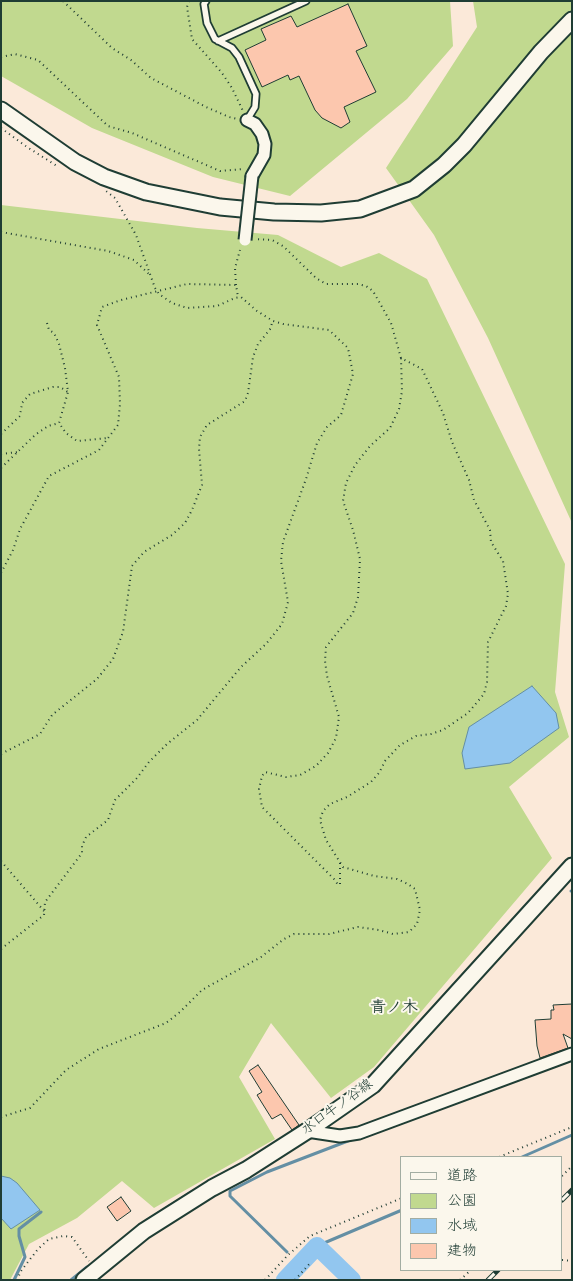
<!DOCTYPE html>
<html>
<head>
<meta charset="utf-8">
<style>
	body { margin:0 }
	#map { position:relative; width:573px; height:1281px; overflow:hidden; background:#fbe9d9; font-family:Kalam,"Klee One",sans-serif }
	canvas { display:block }
	.frame { position:absolute; inset:0; border:2px solid #1f3d34; pointer-events:none }
	.legend { position:absolute; left:400px; top:1156px; width:162px; height:115px; box-sizing:border-box; background:#fbf7ec; border:1px solid #a3ada2; margin:0; padding:6px 9px; list-style:none; font-size:15px; color:#1f3d34 }
	.legend li { display:flex; align-items:center; gap:10px; height:25px }
	.legend b { width:25px; border:1px solid #a3ada2 }
</style>
</head>
<body>
<div id="map">
<canvas width="573" height="1281"></canvas>
<div class="frame"></div>
<ul class="legend">
<li><b style="height:6px;background:#fbf7ec"></b>道路</li>
<li><b style="height:14px;background:#c1d98f"></b>公園</li>
<li><b style="height:14px;background:#92c6ef"></b>水域</li>
<li><b style="height:14px;background:#fcc7ae"></b>建物</li>
</ul>
</div>
<script>
const c = document.querySelector('canvas').getContext('2d');
c.lineJoin = 'round';
function fill(path, color) {
  c.fillStyle = color;
  c.fill(path, 'evenodd');
}
function shape(rows) {
  const path = new Path2D();
  for (const r of rows) {
    path.moveTo(r[0], r[1]);
    for (let i = 2; i < r.length; i += 2) path.lineTo(r[i], r[i + 1]);
  }
  return path;
}
function stroke(path, color, width, dash) {
  c.strokeStyle = color;
  c.lineWidth = width;
  c.lineCap = dash ? 'butt' : 'round';
  c.setLineDash(dash || []);
  c.stroke(path);
}
function drawText(font, color, halo, rows, align = 'center') {
  c.font = font + ' Kalam,"Klee One",sans-serif';
  c.lineWidth = 4;
  c.setLineDash([]);
  c.textBaseline = 'middle';
  c.strokeStyle = halo;
  c.fillStyle = color;
  for (const [text, x, y, turn = 0] of rows) {
    c.save();
    c.translate(x, y);
    c.rotate((+turn || 0) * Math.PI / 180);
    c.textAlign = isNaN(turn) ? turn : align;
    if (halo) c.strokeText(text, 0, 0);
    c.fillText(text, 0, 0);
    c.restore();
  }
}
fill(shape([
	[1,1,450,1,453,46,407,99,290,196,213,177,92,128,1,76],
	[473,1,572,1,572,523,488,338,434,235,386,168,477,27],
	[1,205,197,228,278,235,341,267,379,253,427,279,565,564,555,692,569,737,509,787,552,858,374,1067,331,1098,271,1023,239,1077,275,1139,154,1208,122,1181,77,1218,29,1244,10,1280,1,1280]
]), '#c1d98f');
const water = shape([
	[532,686,556,713,559,728,510,763,465,769,462,753,469,727,532,686],
	[1,1176,10,1178,17,1183,40,1210,11,1229,1,1218,1,1176]
]);
fill(water, '#92c6ef');
stroke(water, '#648fa4', 1);
stroke(shape([
	[571,891,572,891],
	[522,1157,572,1135],
	[146,1221,193,1191],
	[317,1246,402,1210],
	[287,1252,230,1196,230,1191,267,1172,353,1139],
	[14,1280,25,1257,19,1236,19,1229,41,1212],
	[71,1280,87,1267]
]), '#648fa4', 3);
stroke(shape([
	[285,1280,317,1246,352,1280]
]), '#92c6ef', 18);
const building = shape([
	[348,4,367,46,356,51,376,92,344,107,350,122,341,128,322,118,315,110,299,76,290,80,288,75,262,87,245,50,266,40,261,29,291,16,297,27,348,4],
	[572,1004,572,1039,563,1034,568,1048,540,1058,537,1046,535,1020,551,1019,551,1010,554,1010,553,1005,572,1004],
	[258,1065,299,1125,292,1130,281,1114,272,1119,257,1095,262,1092,249,1071,258,1065],
	[121,1197,131,1211,117,1221,107,1207,121,1197]
]);
fill(building, '#fcc7ae');
stroke(building, '#1f3d34', 1);
const lane = shape([
	[206,1,204,4,207,23,215,39,232,48,239,57,256,94,255,107,247,120],
	[218,41,306,1]
]);
const street = shape([
	[247,120,255,124,262,134,265,144,264,155,252,176],
	[307,1131,340,1136,359,1133,572,1054]
]);
const secondary = shape([
	[1,110,75,162,104,177,146,192,220,207,274,212,321,213,360,209,414,189,444,165,464,145,541,52,572,20],
	[84,1280,144,1231,212,1188,246,1170,307,1131,373,1085,572,866]
]);
stroke(lane, '#1f3d34', 9);
stroke(street, '#1f3d34', 15);
stroke(secondary, '#1f3d34', 19);
stroke(shape([
	[63,1,112,48,131,60,151,78,206,107,229,117,237,119],
	[189,1,187,7,192,39,222,73,232,88,243,111],
	[1,57,15,54,38,60,108,126,132,133,220,171,244,169],
	[1,128,27,147,57,166],
	[1,232,108,251,134,260,150,275],
	[236,285,235,268,240,250],
	[47,323,49,330,54,333,59,344,65,368,68,392,59,423,66,433,77,441,108,438],
	[1,434,20,416,22,403,30,394,53,387,60,387,68,392],
	[1,454,18,452],
	[1,468,35,435,48,426,59,423],
	[1,573,13,550,20,529,49,476,99,450,118,425,120,404,119,377,97,325,102,307,121,300,187,284,236,285,238,297],
	[1,754,40,734,52,715,97,679,113,659,123,632,132,566,144,552,172,535,185,523,192,510,202,485,199,449,200,437,207,425,245,401,248,393,253,357,258,344,271,328,272,322],
	[1,861,44,911],
	[340,863,340,884,338,885,335,880,262,807,259,789,262,776,265,772,286,777,300,775,316,766,328,753,336,738,339,717,327,676,325,661,326,647,353,613,358,597,360,559,353,530,343,501,346,483,355,465,370,446,390,428,399,409,402,391,401,358],
	[1,949,44,915,45,902,82,853,82,846,86,837,108,820,115,800,137,778,149,762,167,744,197,720,241,667,266,644,282,624,288,602,281,561,283,542,306,479,317,443,327,427,341,415,353,374,348,348,329,330,283,324,273,321,257,311,241,297,235,298,217,306,187,308,172,303,159,294,155,288,136,235,115,198,106,191],
	[1,1117,30,1108,66,1070,99,1049,166,1023,180,1012,202,990,261,957,284,939,294,934,329,934,358,927,379,930,393,934,409,932,417,924,420,910,415,889,408,884,397,879,374,876,343,867,326,840,320,820,323,811,330,804,347,797,371,782,379,773,385,761,400,745,416,736,431,734,443,730,468,713,484,694,487,682,488,642,506,606,508,594,503,561,491,542,490,530,474,500,469,480,452,442,443,413,422,369,401,358,391,323,373,291,366,286,358,284,326,284,316,278,283,246,272,240,256,239],
	[499,1157,572,1127],
	[562,1176,572,1166],
	[562,1260,572,1261],
	[17,1280,21,1271,38,1249,49,1239,63,1236,72,1237,89,1261],
	[265,1280,288,1255,310,1236,402,1198],
	[295,1280,311,1262],
	[460,1280,471,1270]
]), '#1f3d34', 2, [1, 4]);
stroke(lane, '#fbf7ec', 5.5);
stroke(street, '#fbf7ec', 11);
stroke(secondary, '#fbf7ec', 15);
const rail = shape([
	[562,1200,572,1190],
	[488,1280,498,1270]
]);
stroke(rail, '#1f3d34', 5);
stroke(rail, '#fbf7ec', 3, [9]);
const streetBridge = shape([
	[245,240,252,176]
]);
stroke(streetBridge, '#1f3d34', 15, []);
stroke(streetBridge, '#fbf7ec', 11);
drawText('14px', '#1f3d34', '#fbf7ec', [
	["水口牛ノ谷線",338,1108,-36]
]);
drawText('bold 16px', '#1f3d34', '#fbf7ec', [
	["青ノ木",394,1009]
]);
</script>
</body>
</html>
